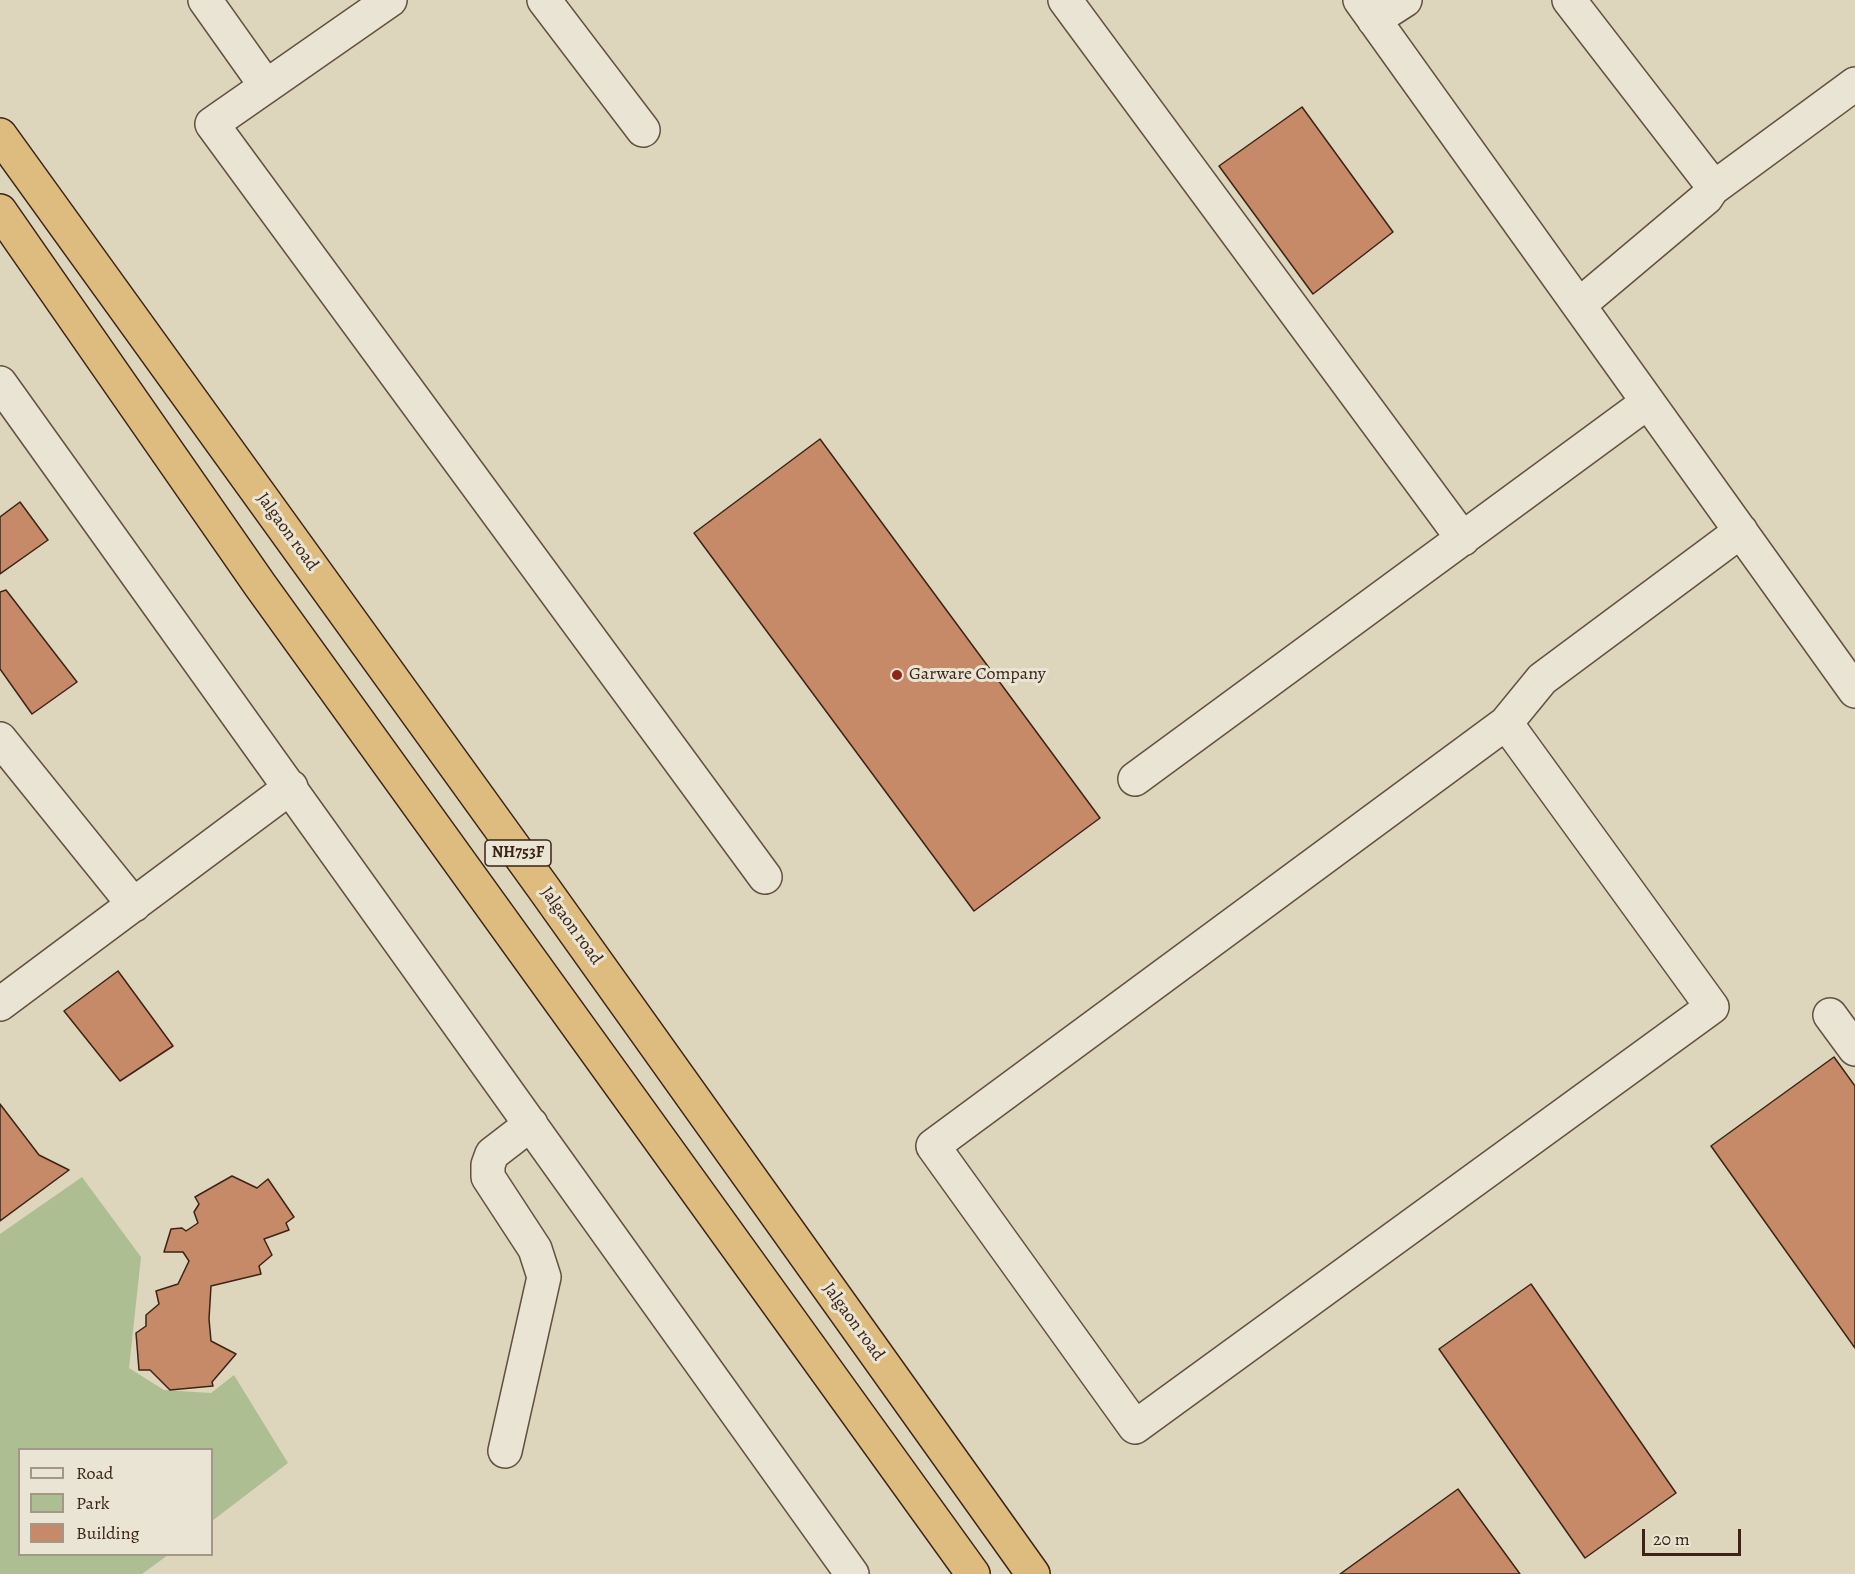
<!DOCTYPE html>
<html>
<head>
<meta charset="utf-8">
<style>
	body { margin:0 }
	#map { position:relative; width:1855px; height:1574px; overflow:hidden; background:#ddd6bc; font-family:Alegreya,serif }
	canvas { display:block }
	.legend { position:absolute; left:18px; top:1448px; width:195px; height:108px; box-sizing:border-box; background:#e9e4d3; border:2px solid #a49787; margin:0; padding:8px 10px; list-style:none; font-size:18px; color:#3c2316 }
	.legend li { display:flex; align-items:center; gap:12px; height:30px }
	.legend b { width:30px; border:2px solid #a49787 }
	.scale { position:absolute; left:1642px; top:1529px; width:99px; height:27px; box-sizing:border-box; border:3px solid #3c2316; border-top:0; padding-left:8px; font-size:18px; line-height:21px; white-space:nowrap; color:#3c2316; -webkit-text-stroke:4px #e9e4d3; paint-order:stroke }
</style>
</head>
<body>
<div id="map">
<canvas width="1855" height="1574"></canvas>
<ul class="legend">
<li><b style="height:8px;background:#e9e4d3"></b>Road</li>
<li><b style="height:16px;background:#aebe93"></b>Park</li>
<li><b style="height:16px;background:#c78a69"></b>Building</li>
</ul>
<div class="scale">20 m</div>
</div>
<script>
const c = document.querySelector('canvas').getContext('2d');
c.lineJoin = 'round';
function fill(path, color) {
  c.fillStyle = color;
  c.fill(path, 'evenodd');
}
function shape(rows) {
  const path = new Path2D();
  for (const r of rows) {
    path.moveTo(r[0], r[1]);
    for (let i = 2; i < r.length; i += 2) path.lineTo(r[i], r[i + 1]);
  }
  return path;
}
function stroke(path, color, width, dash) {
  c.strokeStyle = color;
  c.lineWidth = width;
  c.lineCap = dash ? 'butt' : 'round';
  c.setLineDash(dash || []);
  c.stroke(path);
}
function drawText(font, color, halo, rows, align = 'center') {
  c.font = font + ' Alegreya,serif';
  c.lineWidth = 6;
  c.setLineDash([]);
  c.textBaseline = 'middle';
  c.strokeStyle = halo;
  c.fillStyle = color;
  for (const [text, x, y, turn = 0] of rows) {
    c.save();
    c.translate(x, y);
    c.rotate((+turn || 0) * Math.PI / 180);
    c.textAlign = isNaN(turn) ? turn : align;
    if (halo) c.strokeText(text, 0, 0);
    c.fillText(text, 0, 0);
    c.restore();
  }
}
fill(shape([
	[82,1177,141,1257,129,1368,164,1390,211,1393,234,1375,288,1463,212,1521,212,1450,20,1450,20,1554,168,1555,142,1574,0,1574,0,1234]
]), '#aebe93');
const building = shape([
	[1302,107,1393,232,1313,294,1219,166,1302,107],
	[820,439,1100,818,974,911,694,533,820,439],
	[20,502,48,540,0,574,0,517,20,502],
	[6,590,77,682,32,714,0,669,0,592,6,590],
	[118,971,173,1046,120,1081,64,1011,118,971],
	[1834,1057,1855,1086,1855,1348,1711,1146,1834,1057],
	[0,1104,39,1155,69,1170,0,1221,0,1104],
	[232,1176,257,1188,268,1179,294,1217,286,1223,289,1230,264,1239,272,1255,259,1266,261,1274,211,1286,209,1319,211,1341,236,1354,212,1382,213,1386,170,1390,150,1370,139,1370,136,1333,146,1326,146,1315,159,1304,156,1291,178,1284,189,1261,183,1252,164,1252,171,1229,182,1228,186,1231,198,1223,194,1212,199,1204,195,1197,232,1176],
	[1531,1284,1676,1493,1585,1558,1439,1349,1531,1284],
	[1458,1489,1520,1574,1340,1574,1458,1489]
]);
fill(building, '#c78a69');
stroke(building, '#3c2316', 1.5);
const minor = shape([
	[205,0,266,86],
	[390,0,212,124,765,877],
	[544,0,643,130],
	[1065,0,1463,539],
	[1360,0,1855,691],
	[1569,0,1709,181,1712,189,1706,198,1579,305],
	[1374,20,1405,0],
	[1712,189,1855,84],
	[0,383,852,1574],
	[1506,723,1712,1007,1135,1427,933,1146,1506,723,1542,679,1741,531],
	[0,739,134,905],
	[1135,779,1648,402],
	[0,1004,291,787],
	[1830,1015,1855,1049],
	[505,1451,544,1277,535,1249,488,1177,488,1165,492,1154,531,1124]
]);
const highway = shape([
	[0,135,542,886,1033,1574],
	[0,211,260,585,973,1574]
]);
stroke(minor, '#645040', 36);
stroke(highway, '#3c2316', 36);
stroke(minor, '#e9e4d3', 33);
stroke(highway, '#debb7e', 33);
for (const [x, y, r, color] of [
	[897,675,6,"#8f2418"]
]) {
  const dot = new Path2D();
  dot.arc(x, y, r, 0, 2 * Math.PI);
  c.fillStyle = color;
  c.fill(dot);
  stroke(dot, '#e9e4d3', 2);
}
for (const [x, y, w] of [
	[518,853,66]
]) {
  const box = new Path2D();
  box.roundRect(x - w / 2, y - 13, w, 26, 4.5);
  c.fillStyle = '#e9e4d3';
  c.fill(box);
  stroke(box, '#3c2316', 1.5);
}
drawText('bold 16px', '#3c2316', null, [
	["NH753F",518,853]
]);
drawText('18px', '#3c2316', '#e9e4d3', [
	["Jalgaon road",287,532,54],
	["Jalgaon road",571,926,54],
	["Jalgaon road",853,1322,54]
]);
drawText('18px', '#3c2316', '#e9e4d3', [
	["Garware Company",909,675]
], 'left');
</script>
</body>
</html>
